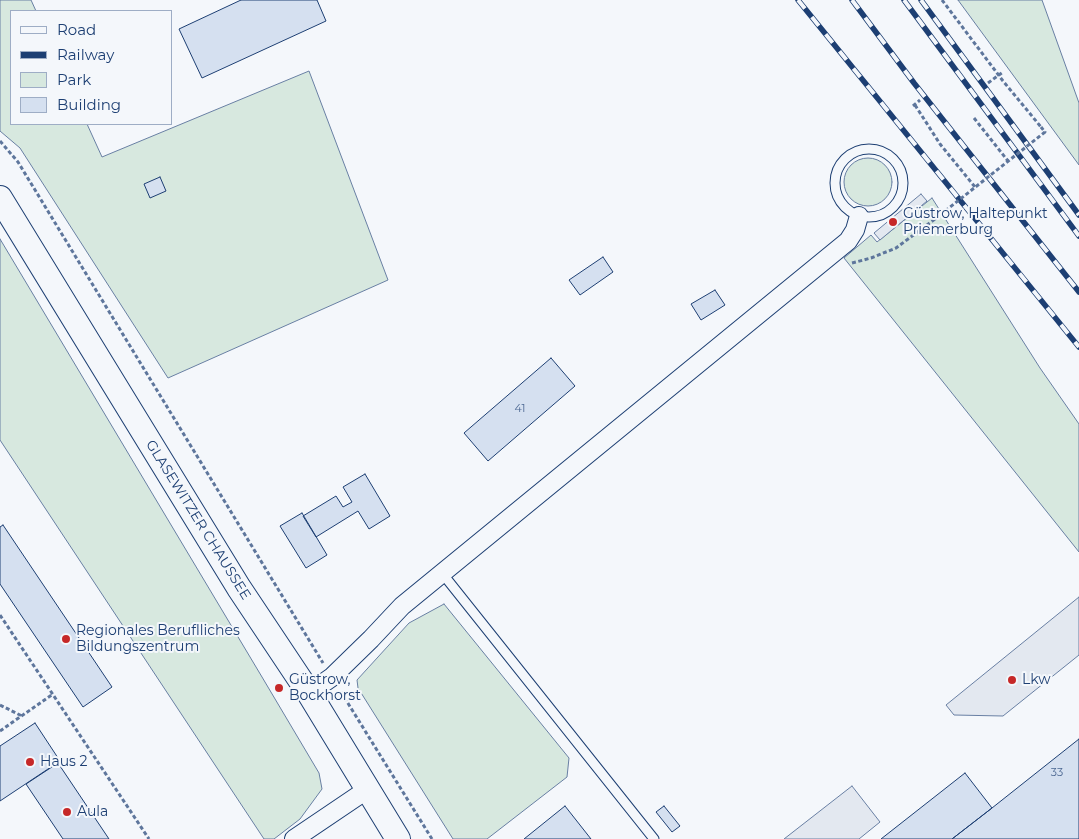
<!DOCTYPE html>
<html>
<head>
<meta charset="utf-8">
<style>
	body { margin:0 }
	#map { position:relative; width:1079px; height:839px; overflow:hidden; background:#f4f7fb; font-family:Montserrat,sans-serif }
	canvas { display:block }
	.legend { position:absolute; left:10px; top:10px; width:162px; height:115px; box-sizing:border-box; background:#f4f7fb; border:1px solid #9eadc5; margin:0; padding:6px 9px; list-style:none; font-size:15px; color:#1d3f73 }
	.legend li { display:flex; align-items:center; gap:10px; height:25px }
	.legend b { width:25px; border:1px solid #9eadc5 }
</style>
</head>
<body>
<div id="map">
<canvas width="1079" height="839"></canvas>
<ul class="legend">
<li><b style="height:6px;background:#f4f7fb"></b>Road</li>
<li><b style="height:6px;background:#1d3f73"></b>Railway</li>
<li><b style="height:14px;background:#d7e8df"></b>Park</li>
<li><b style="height:14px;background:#d5e0f0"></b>Building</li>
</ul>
</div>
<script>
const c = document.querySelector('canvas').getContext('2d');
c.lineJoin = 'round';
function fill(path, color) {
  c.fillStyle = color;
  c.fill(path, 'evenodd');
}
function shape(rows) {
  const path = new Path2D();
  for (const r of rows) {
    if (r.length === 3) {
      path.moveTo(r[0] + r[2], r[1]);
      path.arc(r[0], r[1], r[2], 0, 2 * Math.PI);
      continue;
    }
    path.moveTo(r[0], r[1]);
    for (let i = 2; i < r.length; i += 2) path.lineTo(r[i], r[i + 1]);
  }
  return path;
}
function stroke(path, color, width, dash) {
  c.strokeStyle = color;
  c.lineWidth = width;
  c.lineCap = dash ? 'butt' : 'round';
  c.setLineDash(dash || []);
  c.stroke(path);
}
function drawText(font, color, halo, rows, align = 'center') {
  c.font = font + ' Montserrat,sans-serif';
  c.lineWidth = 4;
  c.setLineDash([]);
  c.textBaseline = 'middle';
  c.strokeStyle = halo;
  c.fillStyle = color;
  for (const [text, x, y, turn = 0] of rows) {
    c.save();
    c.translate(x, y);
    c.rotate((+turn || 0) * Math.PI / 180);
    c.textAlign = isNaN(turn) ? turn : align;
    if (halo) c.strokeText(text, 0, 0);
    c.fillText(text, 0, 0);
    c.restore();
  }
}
const green = shape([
	[0,0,31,0,36,11,11,11,11,124,87,124,102,157,309,71,388,280,168,378,20,148,0,131,0,0],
	[958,0,1042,0,1079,103,1079,165,958,0],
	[868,182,24],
	[932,198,1040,368,1079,424,1079,552,844,258,871,235,877,242,932,198],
	[0,239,262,677,319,773,322,789,300,819,274,839,264,839,0,440,0,239],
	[444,604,569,758,567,777,487,839,453,839,358,688,357,680,409,623,444,604]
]);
fill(green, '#d7e8df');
stroke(green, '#687fa3', 1);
const parking = shape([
	[921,194,927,201,880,240,874,233,921,194],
	[1079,597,1079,655,1003,716,954,715,946,705,1079,597],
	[852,786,880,822,859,839,784,839,852,786]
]);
fill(parking, '#e3e8f0');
stroke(parking, '#687fa3', 1);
const building = shape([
	[241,0,317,0,326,21,202,78,179,29,241,0],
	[160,177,166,191,150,198,144,184,160,177],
	[603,257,613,272,580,295,569,280,603,257],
	[715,290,725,305,701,320,691,304,715,290],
	[551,358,575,386,488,461,464,433,551,358],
	[365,474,390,516,369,529,358,511,316,537,303,516,336,496,343,507,352,502,343,487,365,474],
	[302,513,327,555,306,568,280,526,302,513],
	[3,525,112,687,83,707,0,584,0,527,3,525],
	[35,723,60,761,0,801,0,746,35,723],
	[1079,739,1079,839,952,839,992,808,1079,739],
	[58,763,109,839,63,839,26,784,58,763],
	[965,773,992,808,952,839,881,839,965,773],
	[565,806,591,839,524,839,565,806],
	[664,806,680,826,672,832,656,812,664,806]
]);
fill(building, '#d5e0f0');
stroke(building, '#1d3f73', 1);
const lane = shape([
	[869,183,34],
	[442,573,654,839]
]);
const street = shape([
	[309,693,332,677,371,639,402,606,848,241,855,230,859,216],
	[294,839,368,789]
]);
const secondary = shape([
	[0,198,239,588,309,693,398,839]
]);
stroke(lane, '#1d3f73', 11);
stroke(street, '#1d3f73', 20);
stroke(secondary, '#1d3f73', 26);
stroke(shape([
	[942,0,1003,81,1041,127],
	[988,83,1003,72],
	[915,105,940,144,975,187],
	[913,106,920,100],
	[974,118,1008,161],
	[0,141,18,162,323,663],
	[852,263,871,258,896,248,935,219],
	[0,615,149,839],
	[341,692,432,839],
	[0,705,22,716],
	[0,731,53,694]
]), '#5e769c', 3, [4, 2.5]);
stroke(lane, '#f4f7fb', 9);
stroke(street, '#f4f7fb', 18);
stroke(secondary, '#f4f7fb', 24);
const rail = shape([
	[798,0,1079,347],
	[852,0,914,83,1079,292],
	[904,0,1079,236],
	[921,0,1079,215]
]);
stroke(rail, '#1d3f73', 5.5);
stroke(rail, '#f4f7fb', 4, [11]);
stroke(shape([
	[935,219,1045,132,1041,127]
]), '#5e769c', 3, [4, 2.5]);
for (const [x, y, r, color] of [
	[893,222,5,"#c62828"],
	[66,639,5,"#c62828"],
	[1012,680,5,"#c62828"],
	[279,688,5,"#c62828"],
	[30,762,5,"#c62828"],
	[67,812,5,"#c62828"]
]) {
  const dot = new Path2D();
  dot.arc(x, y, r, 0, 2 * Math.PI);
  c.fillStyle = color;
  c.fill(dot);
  stroke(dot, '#f4f7fb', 2);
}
drawText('11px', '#4b6792', null, [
	["41",520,409],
	["33",1057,773]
]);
drawText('14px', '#1d3f73', '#f4f7fb', [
	["Güstrow, Haltepunkt",903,214],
	["Priemerburg",903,230],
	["Regionales Beruflliches",76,631],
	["Bildungszentrum",76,647],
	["Güstrow,",289,680],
	["Bockhorst",289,696],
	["Lkw",1022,680],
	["Haus 2",40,762],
	["Aula",77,812]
], 'left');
drawText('14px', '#1d3f73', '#f4f7fb', [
	["GLASEWITZER CHAUSSEE",198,520,58]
]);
</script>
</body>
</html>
